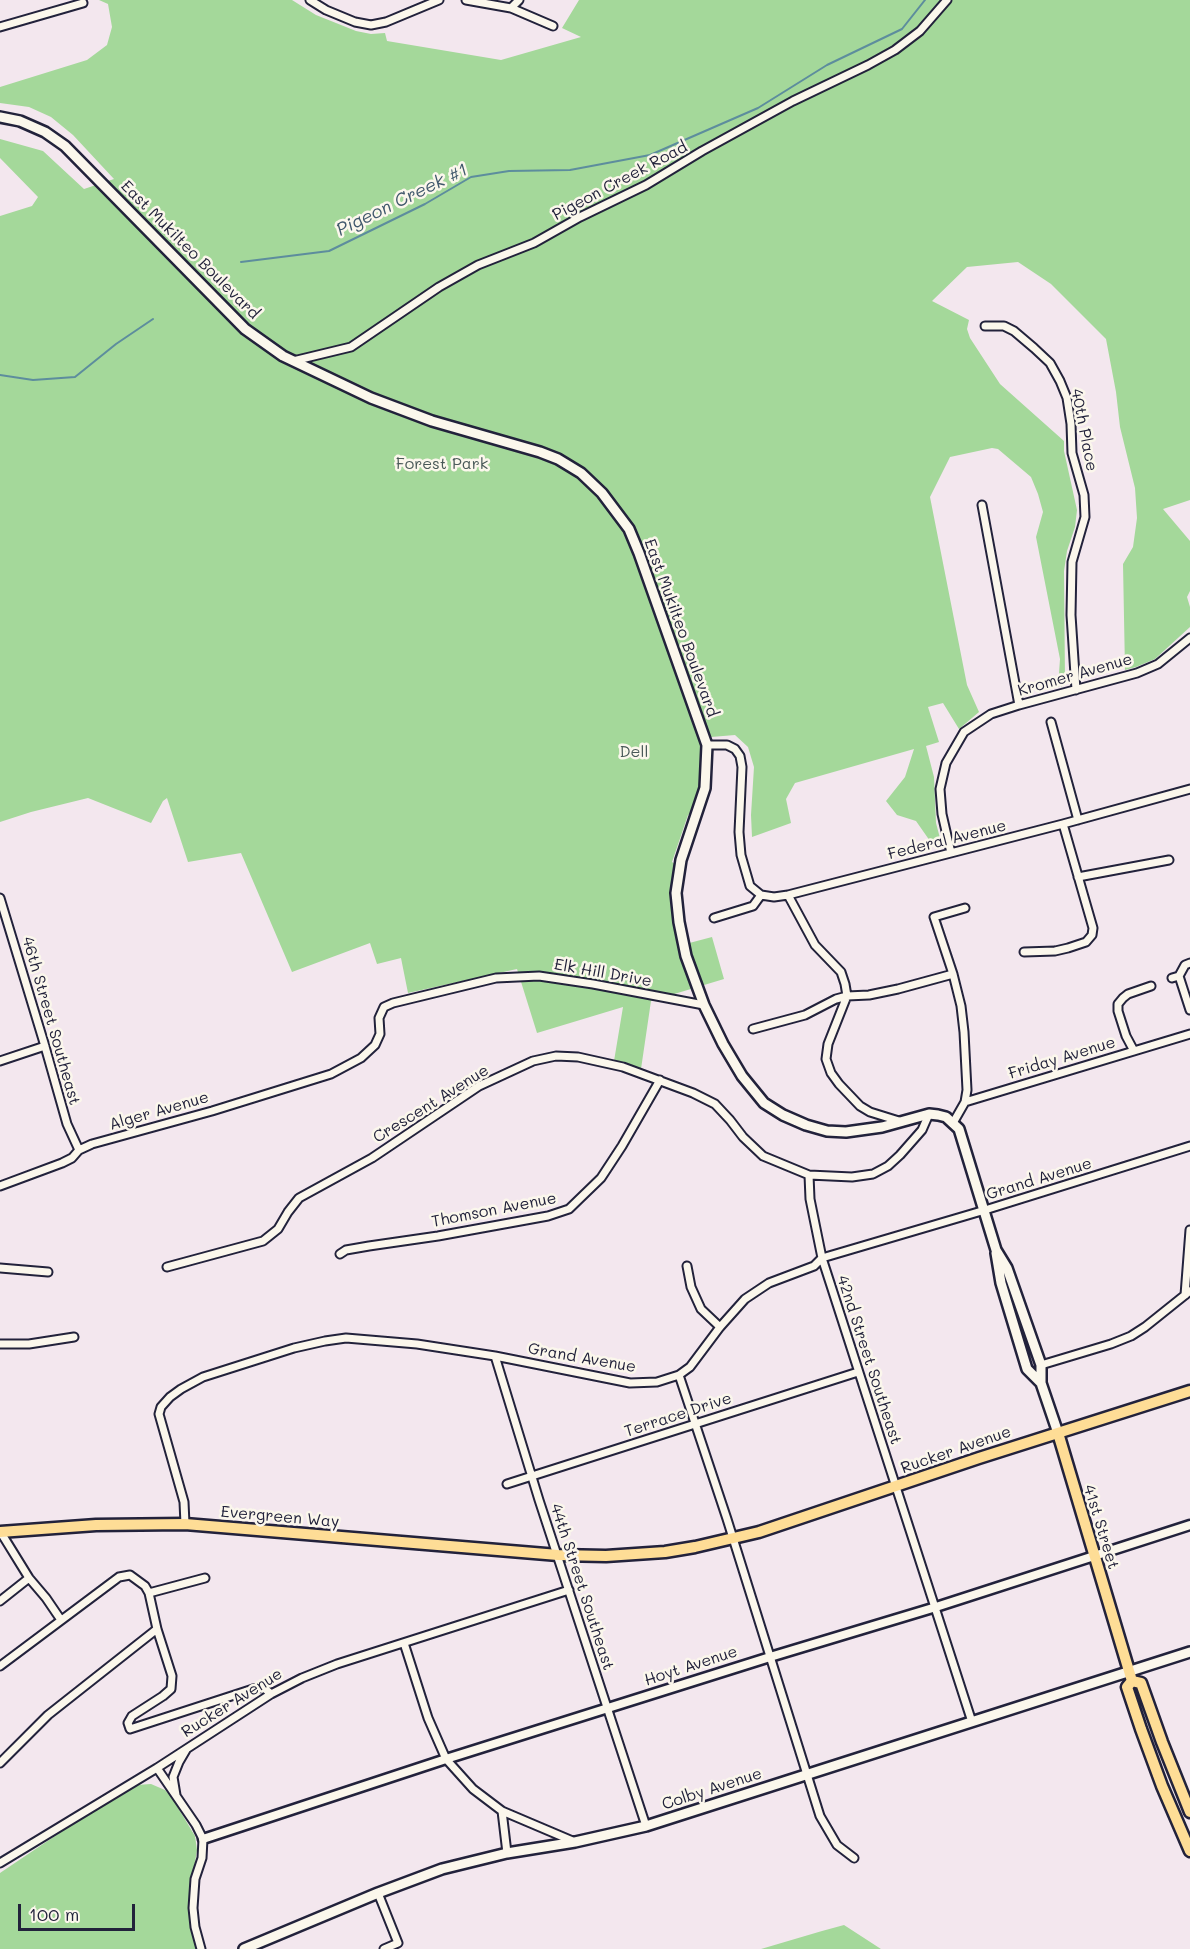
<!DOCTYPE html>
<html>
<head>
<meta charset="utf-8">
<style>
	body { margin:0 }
	#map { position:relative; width:1190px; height:1949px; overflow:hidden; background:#f3e7ee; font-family:Mali,sans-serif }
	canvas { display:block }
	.scale { position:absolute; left:18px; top:1904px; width:117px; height:27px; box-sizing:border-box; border:3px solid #22223b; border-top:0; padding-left:8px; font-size:18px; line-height:21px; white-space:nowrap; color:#22223b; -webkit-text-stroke:4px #fbf7ec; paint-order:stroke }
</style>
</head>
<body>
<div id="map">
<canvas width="1190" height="1949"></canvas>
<div class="scale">100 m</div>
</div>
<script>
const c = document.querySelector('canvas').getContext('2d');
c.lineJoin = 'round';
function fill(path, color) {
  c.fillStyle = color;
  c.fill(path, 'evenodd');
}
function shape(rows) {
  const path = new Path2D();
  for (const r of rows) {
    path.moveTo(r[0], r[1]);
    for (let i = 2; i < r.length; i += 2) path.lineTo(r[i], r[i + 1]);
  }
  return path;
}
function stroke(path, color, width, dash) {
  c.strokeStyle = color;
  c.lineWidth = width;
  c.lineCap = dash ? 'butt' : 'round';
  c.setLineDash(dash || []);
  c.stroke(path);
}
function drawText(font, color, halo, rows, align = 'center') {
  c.font = font + ' Mali,sans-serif';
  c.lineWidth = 5;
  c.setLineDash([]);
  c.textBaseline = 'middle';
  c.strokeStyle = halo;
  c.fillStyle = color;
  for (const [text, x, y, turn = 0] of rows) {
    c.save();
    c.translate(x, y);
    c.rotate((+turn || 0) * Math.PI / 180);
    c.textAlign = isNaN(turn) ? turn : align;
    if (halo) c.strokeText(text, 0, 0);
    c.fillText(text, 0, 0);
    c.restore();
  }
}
fill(shape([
	[99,0,292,0,316,15,356,31,371,34,385,33,387,41,501,60,581,37,562,28,579,0,1190,0,1190,500,1163,509,1190,541,1190,591,1187,597,1190,607,1190,627,1155,659,1136,667,1125,670,1123,564,1133,547,1137,518,1135,488,1120,427,1116,392,1106,339,1051,284,1018,262,967,267,932,301,969,320,967,329,970,338,1000,384,1064,441,1064,451,1077,510,1075,527,1067,551,1064,571,1065,681,1062,684,1062,688,1061,685,1058,687,1060,659,1036,537,1043,512,1038,494,1031,477,998,449,992,448,950,457,930,497,967,685,979,712,959,729,943,703,928,707,939,742,926,746,934,777,936,823,941,842,930,841,916,821,897,815,886,801,905,777,914,749,795,783,786,799,791,823,752,837,751,815,754,767,748,747,735,735,711,737,700,742,702,789,693,812,688,815,672,862,675,864,671,904,678,946,712,937,724,979,651,1001,641,1069,614,1061,623,1007,537,1033,517,969,408,993,401,958,377,964,370,943,292,972,241,853,188,862,167,798,163,801,151,823,88,798,31,812,0,822,0,216,32,206,38,197,0,158,0,139,43,151,84,189,114,179,73,135,51,117,29,107,0,103,0,87,87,60,107,45,112,27,108,4],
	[151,1784,165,1790,171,1796,195,1836,197,1850,189,1899,189,1913,196,1949,0,1949,0,1873,98,1807,131,1787,137,1785],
	[844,1925,881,1949,761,1949,822,1931]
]), '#a4d89a');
stroke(shape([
	[241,262,329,251,425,204,471,177,509,171,570,170,650,155,758,108,827,65,902,29,925,0],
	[0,375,33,380,75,377,116,344,153,319]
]), '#5d8d9d', 2);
const minor = shape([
	[310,0,326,10,355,22,371,25,386,22,439,0],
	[466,0,511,8,553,26],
	[511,8,519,0],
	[0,27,83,3],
	[985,326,1004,326,1014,331,1034,348,1050,363,1060,381,1067,398,1071,424,1072,453,1084,495,1085,517,1072,562,1071,615,1076,690],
	[293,361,351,347,439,287,478,265,534,243,580,217,646,185,702,151,793,101,868,65,895,50,920,31,947,0],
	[982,505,1019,705],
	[1051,722,1078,820],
	[707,745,727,745,735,749,740,756,742,767,739,832,741,855,750,886,761,895],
	[951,853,942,814,940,789,946,763,964,732,991,714,1019,705,1137,673,1158,664,1190,638],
	[1078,877,1169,860],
	[761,895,774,897,788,895,1063,824,1190,789],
	[788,895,815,945,841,972,845,984,847,996,828,1044,826,1059,831,1073,839,1084,860,1106,870,1112,899,1121],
	[0,898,44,1043,67,1124,79,1150],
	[714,918,753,906,761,895],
	[1024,952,1055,951,1068,948,1086,942,1092,935,1093,928,1063,824],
	[1179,976,1190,1010],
	[1172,978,1179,976,1185,965,1190,963],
	[753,1029,805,1015,836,999,847,996,869,995,898,989,953,974],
	[1134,1051,1126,1036,1118,1011,1118,1004,1123,998,1128,994,1151,986],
	[0,1061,45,1046],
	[965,1102,1190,1034],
	[953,1123,965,1102,967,1090,964,1032,961,1006,953,974,934,917,965,908],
	[809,1175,810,1199,822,1258,972,1722],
	[0,1186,62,1163,72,1158,79,1150,92,1144,212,1111,331,1074,361,1058,375,1045,380,1034,379,1018,384,1007,393,1003,496,978,539,976,593,984,704,1005],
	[340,1254,346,1250,369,1246,438,1236,548,1216,569,1209,601,1178,622,1146,660,1080],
	[687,1266,691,1287,701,1309,720,1327],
	[167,1267,263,1241,278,1229,288,1212,299,1198,372,1158,479,1086,533,1061,556,1056,578,1057,623,1067,693,1093,715,1104,730,1120,743,1137,763,1156,809,1175,852,1177,873,1174,888,1166,900,1155,922,1130,929,1114],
	[0,1268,48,1272],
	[1185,1295,1190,1230],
	[0,1344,29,1344,74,1337],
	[495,1356,539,1500,646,1826],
	[1041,1365,1111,1344,1131,1336,1145,1327,1190,1291],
	[679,1375,727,1519,820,1816,837,1845,854,1858],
	[507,1484,858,1372],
	[185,1524,184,1502,159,1414,161,1407,170,1397,181,1389,203,1377,294,1348,325,1341,346,1338,417,1344,495,1356,630,1383,657,1382,679,1375,690,1367,720,1327,745,1299,769,1283,814,1266,822,1258,985,1210,1190,1146],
	[0,1531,29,1578,46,1598,61,1620],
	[149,1593,205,1578],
	[0,1601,29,1578],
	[404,1643,428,1718,446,1759,473,1789,502,1811,575,1842],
	[0,1666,119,1577,130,1575,145,1586,149,1593,157,1629,172,1676,171,1689,163,1696,132,1716,128,1723,130,1729,253,1689,263,1687,271,1694],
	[0,1763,48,1715,157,1629],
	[157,1768,196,1825,203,1839,202,1858,195,1879,193,1908,195,1927,201,1949],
	[176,1795,173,1777,179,1762,186,1750],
	[502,1811,507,1853],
	[0,1863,157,1768,271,1694,302,1678,337,1664,569,1590],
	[378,1893,398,1943,384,1949]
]);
const tertiary = shape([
	[203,1839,446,1759,770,1657,936,1607,1190,1525]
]);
const secondary = shape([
	[0,117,20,121,45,132,65,146,245,329,283,356,371,398,432,421,540,452,558,459,581,473,602,493,629,529,639,553,707,745,705,788,681,860,676,893,679,922,686,956,704,1005,723,1044,742,1076,764,1103,783,1115,806,1125,827,1131,846,1132,882,1127,929,1114,938,1115,946,1117,959,1129,996,1250,1007,1268,1041,1365,1041,1383,1058,1433],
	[996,1253,1001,1283,1027,1369,1041,1383],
	[244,1949,378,1893,442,1869,507,1853,575,1842,646,1826,1190,1652]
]);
const primary = shape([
	[1058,1433,1132,1681],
	[0,1532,96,1525,185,1524,558,1555,606,1556,665,1552,695,1547,759,1532,979,1458,1190,1391],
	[1132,1681,1127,1687,1141,1729,1162,1786,1190,1851],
	[1132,1681,1141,1683,1162,1742,1190,1812]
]);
stroke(minor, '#22223b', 11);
stroke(tertiary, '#22223b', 13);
stroke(secondary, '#22223b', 14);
stroke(primary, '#22223b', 15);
stroke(minor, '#fbf7ec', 7);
stroke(tertiary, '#fbf7ec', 8);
stroke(secondary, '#fbf7ec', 9);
stroke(primary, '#fedd96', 10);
drawText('16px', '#22223b', '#fbf7ec', [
	["Pigeon Creek Road",620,181,-28],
	["East Mukilteo Boulevard",190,250,45],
	["40th Place",1084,430,79],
	["East Mukilteo Boulevard",681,628,70],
	["Kromer Avenue",1075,675,-16],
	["Federal Avenue",947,840,-14],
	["Elk Hill Drive",603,973,10],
	["46th Street Southeast",51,1021,74],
	["Friday Avenue",1062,1058,-17],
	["Crescent Avenue",431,1104,-32],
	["Alger Avenue",159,1111,-16],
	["Grand Avenue",1039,1179,-17],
	["Thomson Avenue",494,1210,-11],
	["Grand Avenue",582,1358,10],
	["42nd Street Southeast",869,1360,72],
	["Terrace Drive",678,1415,-18],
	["Rucker Avenue",956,1450,-19],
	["Evergreen Way",280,1517,5],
	["41st Street",1101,1527,73],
	["44th Street Southeast",582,1587,72],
	["Hoyt Avenue",691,1666,-18],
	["Rucker Avenue",232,1703,-32],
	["Colby Avenue",712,1789,-18]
]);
drawText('16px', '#495958', '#fbf7ec', [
	["Forest Park",442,464],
	["Dell",634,752]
]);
drawText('italic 18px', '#40586c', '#fbf7ec', [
	["Pigeon Creek #1",402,200,-26]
]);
</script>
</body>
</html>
